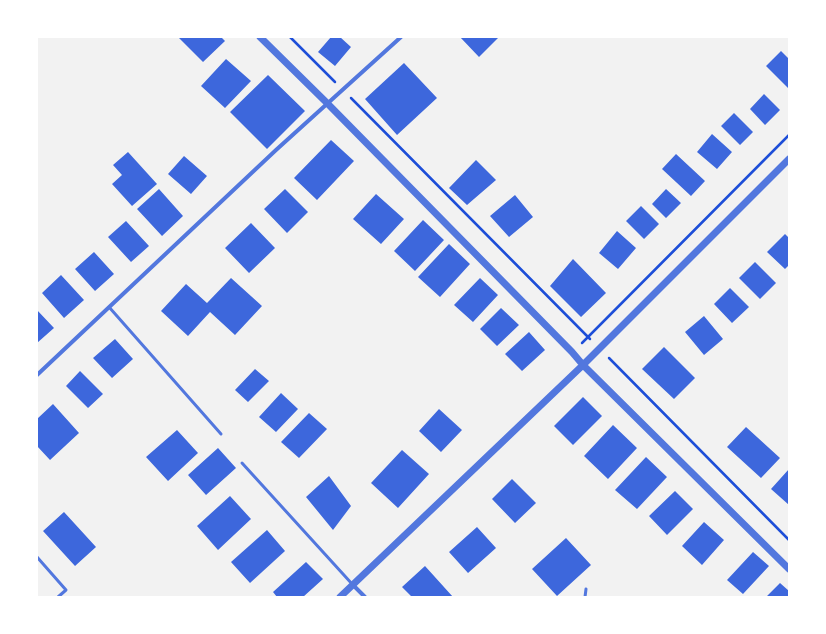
<!DOCTYPE html>
<html>
<head>
<meta charset="utf-8">
<style>
	body { margin:0 }
	#map { position:relative; width:826px; height:634px; overflow:hidden; background:#f2f2f2; font-family:Barlow,sans-serif }
	canvas { display:block }
	.frame { position:absolute; inset:0; border:38px solid #fff; pointer-events:none }
</style>
</head>
<body>
<div id="map">
<canvas width="826" height="634"></canvas>
<div class="frame"></div>
</div>
<script>
const c = document.querySelector('canvas').getContext('2d');
c.lineJoin = 'round';
function fill(path, color) {
  c.fillStyle = color;
  c.fill(path, 'evenodd');
}
function shape(rows) {
  const path = new Path2D();
  for (const r of rows) {
    path.moveTo(r[0], r[1]);
    for (let i = 2; i < r.length; i += 2) path.lineTo(r[i], r[i + 1]);
  }
  return path;
}
function stroke(path, color, width, dash) {
  c.strokeStyle = color;
  c.lineWidth = width;
  c.lineCap = dash ? 'butt' : 'round';
  c.setLineDash(dash || []);
  c.stroke(path);
}
fill(shape([
	[180,37,221,37,225,41,203,62,179,38],
	[331,37,340,37,351,47,335,66,318,52],
	[460,37,499,37,479,57],
	[781,51,789,59,789,89,766,66],
	[226,59,251,81,225,108,201,86],
	[404,63,437,98,397,135,365,99],
	[268,75,305,111,267,149,230,112],
	[764,94,780,110,765,125,750,109],
	[734,113,753,132,740,145,721,126],
	[712,134,732,152,717,169,697,152],
	[331,140,354,161,317,200,294,178],
	[128,152,157,184,132,206,112,184,122,175,113,165],
	[676,154,705,181,691,196,662,169],
	[184,156,207,176,191,194,168,174],
	[476,160,496,180,467,205,449,188],
	[159,189,183,216,162,236,137,209],
	[285,189,308,212,287,233,264,209],
	[666,189,681,203,666,218,652,204],
	[376,194,404,219,381,244,353,219],
	[515,195,533,217,509,237,490,216],
	[641,206,659,224,644,239,626,221],
	[423,220,444,240,415,271,394,251],
	[126,221,149,246,131,262,108,237],
	[251,223,275,248,249,273,225,248],
	[617,231,636,248,618,269,599,253],
	[785,234,789,238,789,265,785,269,767,252],
	[449,244,470,264,440,297,418,277],
	[94,252,114,274,95,291,75,269],
	[573,259,606,293,581,317,550,286],
	[755,262,776,283,760,299,739,278],
	[61,275,84,300,64,318,42,293],
	[231,278,262,306,235,335,210,312,188,336,161,311,186,284,207,303],
	[480,278,498,295,473,322,454,305],
	[730,288,749,307,732,323,714,304],
	[501,308,519,325,497,346,480,329],
	[37,310,54,328,37,343],
	[704,316,723,339,704,355,685,332],
	[529,332,545,350,522,371,505,354],
	[115,339,133,359,112,378,93,358],
	[664,347,695,378,674,399,642,369],
	[255,369,269,381,248,402,235,390],
	[80,371,103,394,88,408,66,386],
	[281,393,298,409,276,432,259,417],
	[583,397,602,416,573,445,554,426],
	[53,404,79,433,50,460,37,446,37,419],
	[439,409,462,430,441,452,419,431],
	[309,413,327,429,299,458,281,442],
	[613,425,637,448,608,479,584,456],
	[746,427,780,458,761,478,727,447],
	[177,430,198,453,168,481,146,457],
	[218,448,236,468,206,495,188,475],
	[402,450,429,474,398,508,371,483],
	[646,457,667,477,637,509,615,490],
	[789,469,789,505,771,489],
	[329,476,351,506,333,530,306,497],
	[512,479,536,503,515,523,492,499],
	[675,491,693,509,667,535,649,516],
	[230,496,251,519,218,550,197,526],
	[64,512,96,547,75,566,43,531],
	[704,522,724,540,702,565,682,546],
	[477,527,496,548,468,573,449,552],
	[267,530,285,551,250,583,231,562],
	[566,538,591,565,557,596,532,569],
	[753,552,769,566,743,594,727,580],
	[306,562,323,579,303,597,277,597,273,592],
	[425,566,453,597,412,597,402,587],
	[780,583,789,591,789,597,766,597]
]), '#3d67dc');
stroke(shape([
	[290,37,335,82],
	[351,98,590,339],
	[582,343,789,135],
	[609,358,789,540]
]), '#1d4ed8', 2.5);
stroke(shape([
	[109,307,221,434],
	[242,463,353,585],
	[37,557,66,590,58,597],
	[585,597,586,589]
]), '#5277de', 3);
stroke(shape([
	[37,375,276,150,401,37],
	[353,585,365,597]
]), '#5277de', 4);
stroke(shape([
	[260,37,327,103,572,352,583,365,789,569],
	[340,597,583,365,789,159]
]), '#5277de', 7);
</script>
</body>
</html>
